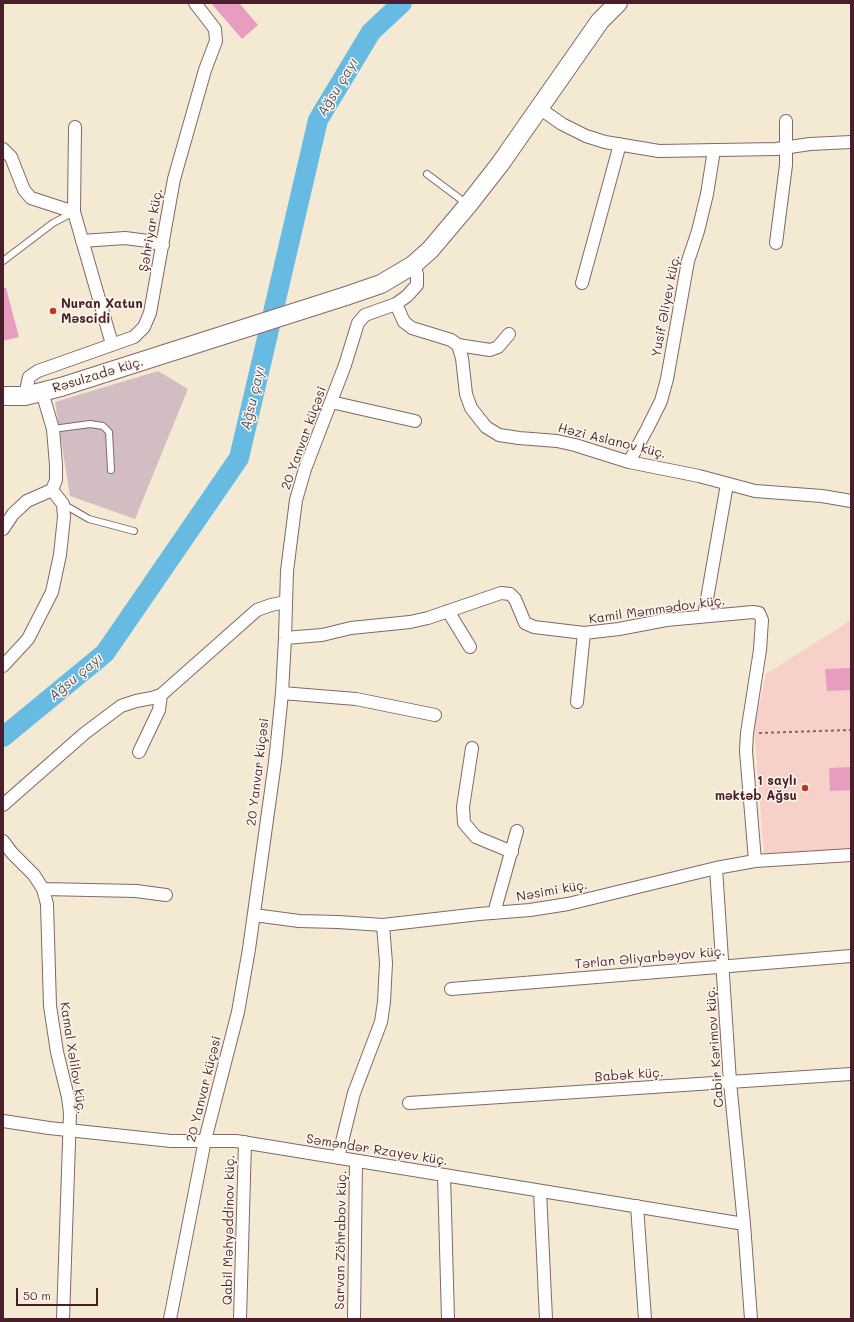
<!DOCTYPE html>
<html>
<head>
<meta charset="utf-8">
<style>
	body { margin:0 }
	#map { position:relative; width:854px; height:1322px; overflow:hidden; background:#f4ead3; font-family:Mali,sans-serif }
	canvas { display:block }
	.frame { position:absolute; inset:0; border:4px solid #4a1f2b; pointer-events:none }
	.scale { position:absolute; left:16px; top:1288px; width:82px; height:18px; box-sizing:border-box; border:2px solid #4a1f2b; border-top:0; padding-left:5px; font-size:12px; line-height:14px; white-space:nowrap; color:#4a1f2b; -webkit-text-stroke:3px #fbf7ec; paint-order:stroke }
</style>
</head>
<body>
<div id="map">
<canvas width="854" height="1322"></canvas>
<div class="frame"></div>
<div class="scale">50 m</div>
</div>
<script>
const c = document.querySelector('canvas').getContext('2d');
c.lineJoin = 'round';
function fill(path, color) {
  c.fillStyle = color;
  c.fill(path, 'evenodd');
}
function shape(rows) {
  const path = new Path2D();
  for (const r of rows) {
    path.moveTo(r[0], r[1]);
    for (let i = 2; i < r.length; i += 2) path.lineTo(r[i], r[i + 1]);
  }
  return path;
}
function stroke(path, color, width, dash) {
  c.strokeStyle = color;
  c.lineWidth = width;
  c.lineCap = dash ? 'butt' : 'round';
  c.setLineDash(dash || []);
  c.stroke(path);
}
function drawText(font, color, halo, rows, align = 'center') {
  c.font = font + ' Mali,sans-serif';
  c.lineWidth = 3;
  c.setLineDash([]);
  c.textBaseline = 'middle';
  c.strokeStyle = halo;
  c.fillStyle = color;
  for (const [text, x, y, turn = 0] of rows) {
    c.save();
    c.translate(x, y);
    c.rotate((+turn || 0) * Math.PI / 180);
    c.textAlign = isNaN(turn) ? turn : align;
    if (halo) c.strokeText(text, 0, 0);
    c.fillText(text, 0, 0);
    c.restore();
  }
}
fill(shape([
	[851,620,851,849,764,854,754,728,766,674]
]), '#f7d0ca');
fill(shape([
	[158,371,188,389,135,519,70,496,55,402]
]), '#d2bec2');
stroke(shape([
	[3,737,105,653,239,458,318,120,371,32,402,3]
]), '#67bbe3', 20);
fill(shape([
	[211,3,239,3,258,25,242,39],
	[3,288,6,288,19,337,3,341],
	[851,668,851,690,827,691,825,669],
	[851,767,851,790,830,791,829,768]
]), '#e79dc0');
const service = shape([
	[427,174,467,204],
	[3,261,53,223,72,213],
	[53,429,90,424,103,426,109,432,111,470],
	[63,504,89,519,134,531]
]);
const minor = shape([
	[539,108,562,124,586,136,605,142,659,151,776,149,810,144,851,142],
	[75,127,74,212,112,344],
	[3,149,11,157,24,190,31,198,74,212],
	[82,241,125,238,148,241,163,245],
	[776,243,786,165,786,121],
	[582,283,620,144],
	[396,304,404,322,412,328,451,340,458,345,462,358,466,394,471,408,486,427,499,435,519,438,557,441,575,445,629,462,699,476,755,491,822,496,851,501],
	[458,345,490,350,498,347,509,334],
	[25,396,29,377,38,371,134,337,144,327,150,313,174,179,205,70,216,41,215,29,195,3],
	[331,402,415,421],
	[629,462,647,429,661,401,667,379,688,261,698,231,707,194,714,150],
	[3,529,13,514,27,501,52,490,56,480,56,465,53,429,42,392],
	[448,611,470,647],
	[704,616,727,484],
	[285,638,322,635,351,628,410,622,428,618,501,593,510,594,515,599,525,623,534,627,584,633,619,629,666,620,753,612,759,613,762,620,760,650,747,733,746,751,755,861],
	[3,666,28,639,52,592,60,555,64,517,63,504,52,490],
	[282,693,356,699,435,715],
	[577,702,584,633],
	[472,748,463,807,464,823,476,837,512,852],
	[139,752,159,710,161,695],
	[3,805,85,733,121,706,136,701,152,698,161,695,257,610,271,605,286,602],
	[3,841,12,853,34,875,43,889,47,904,50,1006,57,1052,68,1097,70,1113,63,1319],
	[716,868,730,1082,744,1224,751,1319],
	[43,889,136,891,166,895],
	[494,913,517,831],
	[254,915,299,921,338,922,383,925,479,914,530,910,568,904,716,868,755,861,851,855],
	[451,989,851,956],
	[409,1103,851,1074],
	[3,1121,49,1128,171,1141,236,1141,744,1224],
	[338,1158,354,1093,381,1022,384,1002,386,963,383,925],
	[444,1175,448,1319],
	[540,1191,546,1319],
	[637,1206,645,1319],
	[170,1319,205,1140,238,1012,249,949,275,762,282,693,285,638,287,571,296,500,305,469,345,365,358,323,365,315,396,304,407,296,417,285,417,274,413,265],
	[240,1319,245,1142],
	[354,1319,356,1161]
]);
const secondary = shape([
	[3,396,25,396,61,387,346,296,381,284,413,265,430,250,468,205,500,164,600,21,618,3]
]);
stroke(service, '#866666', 8);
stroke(minor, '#866666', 14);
stroke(secondary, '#866666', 20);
stroke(shape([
	[759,733,850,730]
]), '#866666', 2, [3, 3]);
stroke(service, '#fff', 6);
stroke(minor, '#fff', 12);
stroke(secondary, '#fff', 18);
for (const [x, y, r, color] of [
	[53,311,4,"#c8321e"],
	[805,788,4,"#c8321e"]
]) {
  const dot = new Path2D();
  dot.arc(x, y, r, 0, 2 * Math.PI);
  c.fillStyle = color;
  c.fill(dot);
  stroke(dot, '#fbf7ec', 1.5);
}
drawText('13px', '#4a1f2b', '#fbf7ec', [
	["Şəhriyar küç.",151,230,-80],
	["Yusif Əliyev küç.",666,306,-79],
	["Rəsulzadə küç.",98,375,-17],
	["20 Yanvar küçəsi",304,438,-70],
	["Həzi Aslanov küç.",612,441,14],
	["Kamil Məmmədov küç.",657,610,-8],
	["20 Yanvar küçəsi",258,772,-83],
	["Nəsimi küç.",552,891,-10],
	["Tərlan Əliyarbəyov küç.",650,958,-5],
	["Cabir Kərimov küç.",715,1047,-94],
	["Kamal Xəlilov küç.",73,1058,81],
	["Babək küç.",629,1075,-4],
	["20 Yanvar küçəsi",204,1089,-76],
	["Səməndər Rzayev küç.",377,1150,9],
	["Qabil Məhyəddinov küç.",229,1230,-89],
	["Sarvan Zöhrabov küç.",341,1240,-89]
]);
drawText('bold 13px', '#4a1f2b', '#fbf7ec', [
	["Nuran Xatun",61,304],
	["Məscidi",61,319],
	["1 saylı",797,781,"right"],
	["məktəb Ağsu",797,796,"right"]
], 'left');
drawText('italic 14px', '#54566b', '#fbf7ec', [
	["Ağsu çayı",338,87,-59],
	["Ağsu çayı",253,398,-77],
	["Ağsu çayı",76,677,-40]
]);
</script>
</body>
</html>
